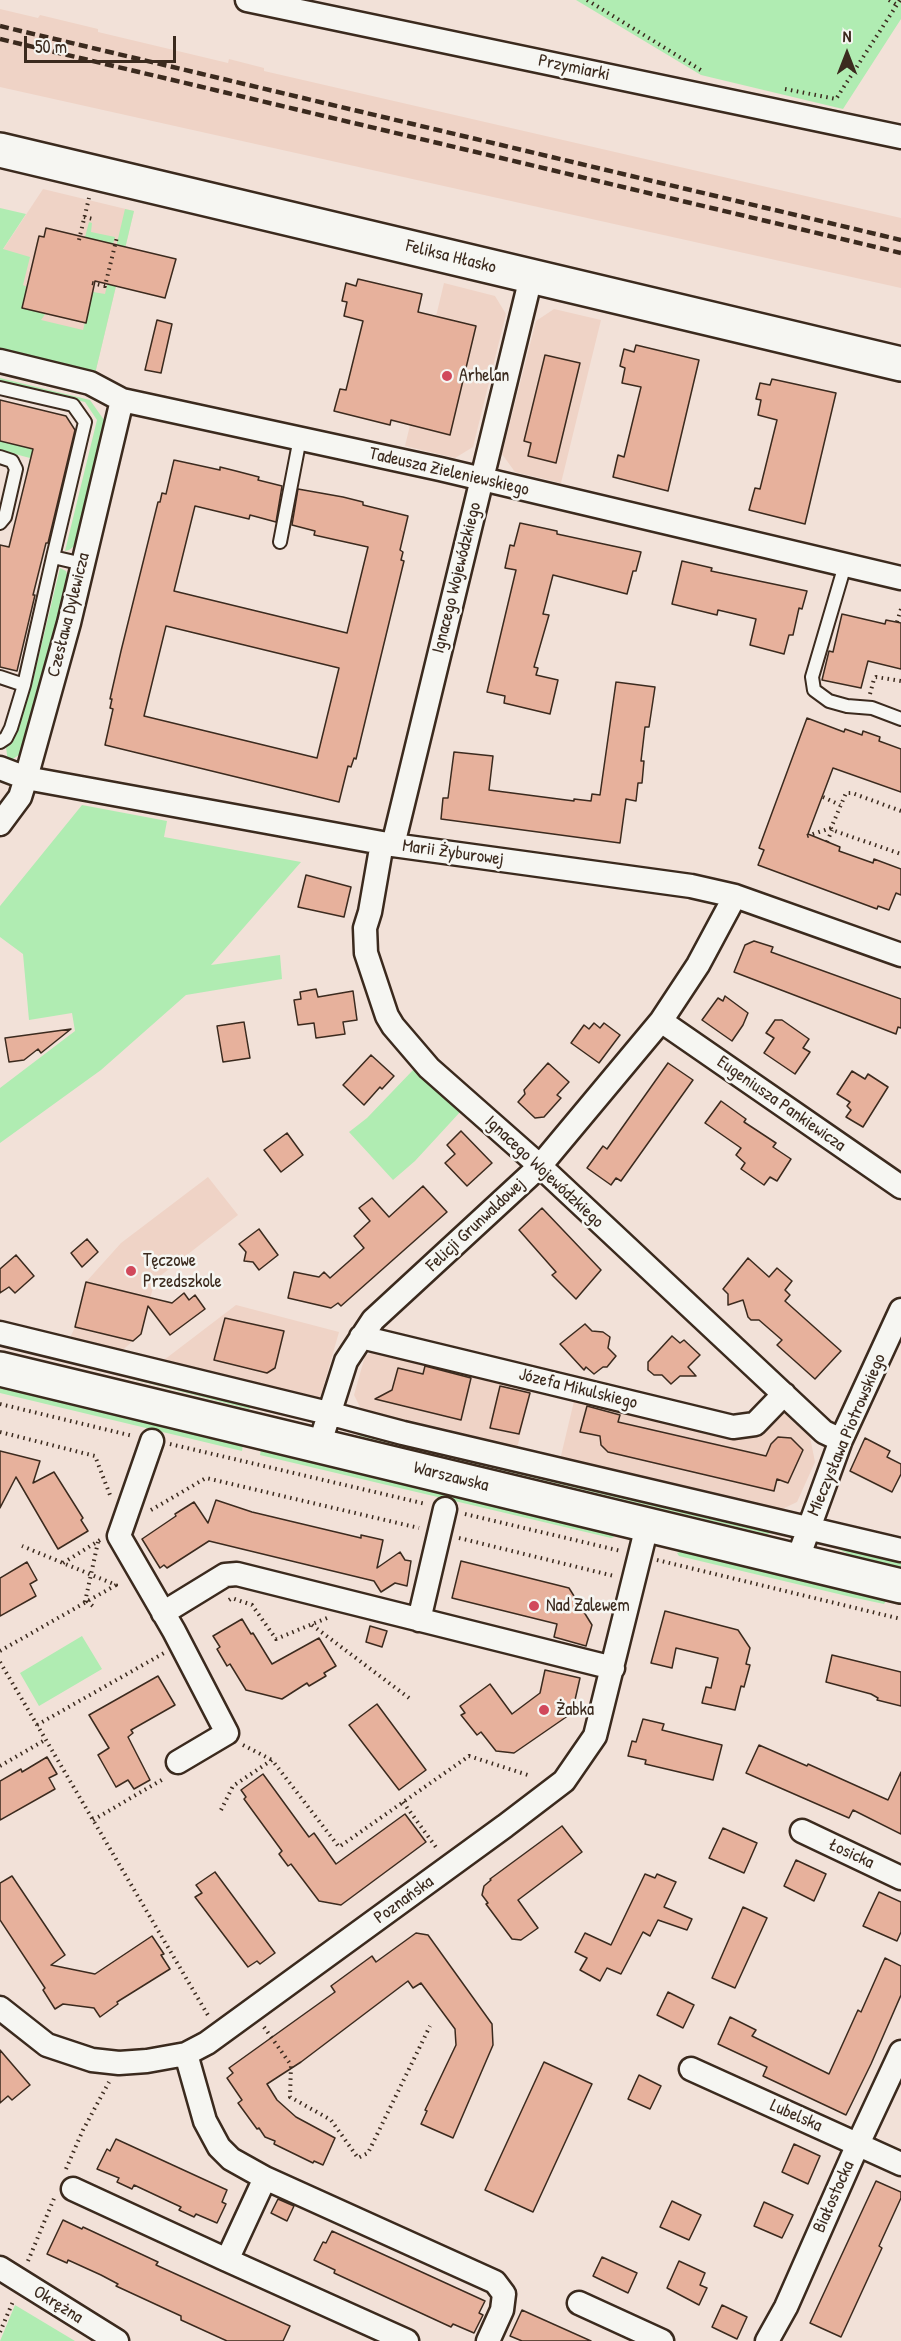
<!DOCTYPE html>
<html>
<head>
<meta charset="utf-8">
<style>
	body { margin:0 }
	#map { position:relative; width:901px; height:2341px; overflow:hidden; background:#f2e1d8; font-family:"Patrick Hand",sans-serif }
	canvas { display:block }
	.north { position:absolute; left:817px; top:24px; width:60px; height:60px; -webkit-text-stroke:4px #f6f6f2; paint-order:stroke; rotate:0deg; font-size:16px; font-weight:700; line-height:24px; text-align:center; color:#3b2a1e }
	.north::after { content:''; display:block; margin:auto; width:21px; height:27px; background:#3b2a1e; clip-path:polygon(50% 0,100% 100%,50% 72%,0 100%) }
	.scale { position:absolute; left:24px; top:36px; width:152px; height:27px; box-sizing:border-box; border:3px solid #3b2a1e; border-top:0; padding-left:8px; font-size:18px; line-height:21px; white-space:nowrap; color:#3b2a1e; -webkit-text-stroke:4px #f6f6f2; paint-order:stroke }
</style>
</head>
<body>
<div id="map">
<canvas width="901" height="2341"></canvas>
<div class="north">N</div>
<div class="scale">50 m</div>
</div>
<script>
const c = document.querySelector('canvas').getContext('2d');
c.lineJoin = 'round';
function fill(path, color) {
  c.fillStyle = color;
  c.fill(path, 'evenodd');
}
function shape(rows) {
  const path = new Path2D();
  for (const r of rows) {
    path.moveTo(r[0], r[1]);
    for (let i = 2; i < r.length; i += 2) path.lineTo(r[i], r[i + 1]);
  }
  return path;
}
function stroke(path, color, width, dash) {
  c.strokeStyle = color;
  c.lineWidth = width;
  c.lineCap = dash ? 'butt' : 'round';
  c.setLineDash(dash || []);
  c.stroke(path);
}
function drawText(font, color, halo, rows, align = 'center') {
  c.font = font + ' "Patrick Hand",sans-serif';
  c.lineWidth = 5;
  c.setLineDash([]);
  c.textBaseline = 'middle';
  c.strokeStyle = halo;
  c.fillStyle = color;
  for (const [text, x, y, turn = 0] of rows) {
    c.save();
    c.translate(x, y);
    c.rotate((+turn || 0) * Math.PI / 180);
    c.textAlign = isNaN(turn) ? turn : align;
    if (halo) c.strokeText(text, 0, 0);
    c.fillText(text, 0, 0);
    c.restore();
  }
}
fill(shape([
	[0,9,38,18,40,15,98,29,98,32,228,63,229,59,264,68,264,71,901,218,901,288,0,87],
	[43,189,134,211,95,374,0,351,0,254],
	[444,283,495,296,506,314,473,447,455,458,405,446],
	[554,309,601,320,561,483,515,472,502,454,536,321],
	[208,1177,238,1215,155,1280,141,1334,119,1353,69,1340,75,1327,86,1282,121,1243],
	[236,1305,339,1332,321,1395,315,1401,160,1363],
	[379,1348,532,1384,517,1449,363,1413,354,1395,365,1356],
	[575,1397,756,1438,784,1413,810,1437,815,1462,797,1502,776,1512,560,1460]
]), '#efd3c6');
fill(shape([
	[576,0,901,0,901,19,843,109,701,75],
	[0,208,26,214,3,249,30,257,23,285,27,287,22,308,46,313,41,320,83,330,93,292,105,294,125,209,134,211,95,374,0,351],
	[89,222,92,223,91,232,115,237,113,244,85,237],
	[0,378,90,400,104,420,106,427,77,544,69,550,65,551,97,420,85,402,0,382],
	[0,431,39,450,32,478,26,476,30,458,0,450],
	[60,568,66,571,69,580,31,736,22,753,8,762,6,747,11,744,32,684],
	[82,805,167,821,164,837,301,862,211,965,280,955,282,979,186,995,101,1070,0,1143,0,1088,75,1031,72,1013,29,1020,23,954,0,937,0,906],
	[414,1069,461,1111,415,1161,393,1180,349,1132,367,1118],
	[143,1374,252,1406,249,1409,128,1378],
	[0,1387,243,1445,242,1451,0,1393],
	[349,1429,782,1531,767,1534,360,1436],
	[261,1450,611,1533,614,1537,611,1538,260,1455],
	[827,1544,901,1555,901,1567,851,1555],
	[682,1551,884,1598,886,1601,884,1604,851,1597,679,1556,677,1553],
	[82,1636,102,1669,39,1706,20,1673],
	[15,2305,75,2341,0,2341]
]), '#b0ecb2');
const building = shape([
	[46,228,176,259,165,298,95,281,86,323,22,308,39,236,44,237,46,228],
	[358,279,422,294,418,312,476,326,450,435,391,420,390,425,334,411,340,389,346,390,363,321,344,316,347,302,342,301,346,283,356,286,358,279],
	[157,320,172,324,161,373,145,370,157,320],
	[636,345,699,360,668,491,613,477,618,455,624,457,641,387,622,383,625,368,620,366,624,349,634,352,636,345],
	[545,355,580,363,556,463,528,456,531,443,524,441,545,355],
	[772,379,836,393,805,524,749,510,755,488,760,489,777,420,758,415,761,400,756,399,760,383,770,385,772,379],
	[0,400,66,416,75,430,48,543,46,543,33,595,35,595,17,671,0,667,0,545,9,547,33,449,0,441,0,400],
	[174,460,220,470,220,467,236,471,259,477,258,480,282,486,276,522,250,515,249,519,195,506,174,591,347,633,368,547,314,535,315,531,292,525,298,489,343,497,363,502,363,505,408,516,400,550,403,552,401,560,404,561,356,759,354,758,351,767,348,766,339,802,105,745,113,709,110,708,112,699,110,699,121,651,158,502,160,502,162,493,166,494,174,460],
	[166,626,339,668,317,758,144,716,166,626],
	[520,523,557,531,557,534,641,552,636,571,633,571,627,594,553,575,543,614,549,615,534,667,538,668,536,675,558,680,550,714,504,703,505,696,487,692,516,570,505,568,510,545,514,546,520,523],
	[682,561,712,568,711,571,807,591,802,609,799,608,793,635,789,635,784,654,750,645,756,619,718,610,717,615,672,604,682,561],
	[842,614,885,624,886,620,901,623,901,669,868,661,861,688,822,680,829,651,833,652,842,614],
	[616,682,655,687,649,727,645,727,641,761,644,761,642,783,638,783,636,801,626,799,620,843,441,819,443,798,448,798,454,752,493,756,489,790,574,801,574,799,591,801,592,794,600,795,616,682],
	[807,718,844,732,845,729,862,735,863,731,880,737,879,741,901,749,901,792,833,768,808,834,840,847,839,851,873,863,874,859,901,869,901,895,896,893,889,910,878,906,877,909,758,865,764,850,759,848,807,718],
	[306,875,351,887,344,917,298,907,306,875],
	[754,941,773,947,771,952,901,999,901,1028,898,1027,896,1034,734,972,745,945,754,941],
	[316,989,318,997,353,991,357,1020,343,1022,345,1034,316,1038,314,1023,298,1025,294,1000,301,999,300,992,316,989],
	[725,996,748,1013,743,1025,732,1041,702,1020,718,998,723,1001,725,996],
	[775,1020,782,1020,809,1039,803,1048,810,1052,795,1074,764,1053,774,1038,766,1033,775,1020],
	[244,1022,250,1058,223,1062,217,1026,244,1022],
	[594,1023,600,1028,604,1023,620,1035,599,1063,571,1043,584,1025,589,1029,594,1023],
	[71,1029,41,1053,38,1049,24,1060,9,1062,5,1038,71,1029],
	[371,1055,394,1076,382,1089,380,1087,364,1105,343,1085,371,1055],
	[548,1063,569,1082,557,1095,561,1098,544,1117,535,1118,518,1102,525,1094,524,1090,548,1063],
	[668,1063,693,1080,621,1181,616,1178,611,1185,587,1168,603,1146,607,1149,668,1063],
	[852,1071,865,1079,868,1074,888,1087,863,1127,846,1117,851,1110,847,1106,850,1102,837,1094,852,1071],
	[721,1101,746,1119,744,1122,776,1143,773,1147,791,1159,777,1181,770,1177,764,1185,741,1169,745,1163,736,1155,741,1148,705,1123,721,1101],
	[461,1131,492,1163,467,1186,445,1163,455,1154,447,1145,461,1131],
	[287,1133,303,1155,281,1172,264,1150,287,1133],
	[423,1186,447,1212,341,1306,338,1303,331,1308,288,1298,294,1272,319,1277,324,1272,330,1278,364,1248,354,1236,370,1221,359,1208,372,1198,389,1217,423,1186],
	[542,1208,601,1270,576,1299,552,1275,556,1272,519,1230,542,1208],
	[259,1229,278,1255,259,1270,253,1262,244,1261,246,1252,239,1244,259,1229],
	[87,1239,98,1252,82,1267,71,1253,87,1239],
	[16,1255,34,1276,15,1293,9,1287,0,1293,0,1269,16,1255],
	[748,1258,769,1277,777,1268,792,1281,785,1290,790,1295,785,1301,841,1351,815,1379,777,1345,782,1340,759,1320,751,1320,748,1317,743,1300,728,1305,728,1294,723,1289,748,1258],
	[86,1282,172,1303,184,1293,189,1300,195,1295,205,1309,170,1335,148,1306,141,1334,133,1341,75,1327,86,1282],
	[225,1318,284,1331,275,1368,267,1373,214,1360,225,1318],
	[585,1324,592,1331,603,1332,610,1337,608,1348,616,1356,607,1367,603,1367,594,1374,586,1367,584,1370,560,1344,585,1324],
	[672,1336,680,1343,684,1340,700,1355,688,1367,696,1376,680,1376,671,1384,662,1375,654,1375,648,1370,648,1362,672,1336],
	[425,1366,471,1378,461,1420,375,1399,392,1390,398,1368,423,1374,425,1366],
	[500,1386,530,1393,519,1434,490,1428,500,1386],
	[587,1406,620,1415,618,1422,766,1456,771,1444,778,1437,791,1438,803,1450,788,1483,777,1479,774,1491,608,1452,601,1445,600,1436,580,1432,587,1406],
	[865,1438,890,1451,887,1457,901,1464,901,1474,892,1492,850,1471,865,1438],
	[0,1451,40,1461,33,1483,54,1472,83,1518,81,1520,88,1531,58,1549,16,1477,0,1508,0,1451],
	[216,1500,252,1512,361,1538,361,1535,383,1540,377,1568,400,1552,405,1560,411,1561,407,1586,395,1583,381,1592,374,1581,209,1541,167,1568,164,1565,160,1568,142,1539,176,1516,175,1514,194,1502,208,1523,216,1500],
	[461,1561,569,1588,592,1625,586,1646,554,1637,557,1624,452,1598,461,1561],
	[27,1562,37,1580,30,1584,36,1596,0,1616,0,1578,27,1562],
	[665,1611,738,1630,750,1648,746,1664,750,1665,744,1687,741,1686,735,1710,702,1703,706,1687,711,1688,718,1658,676,1648,672,1668,651,1663,665,1611],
	[242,1619,251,1634,253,1633,272,1664,319,1638,336,1666,324,1673,326,1676,309,1686,307,1683,282,1699,246,1690,230,1664,227,1666,217,1649,220,1647,213,1636,242,1619],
	[370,1626,387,1631,382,1647,366,1642,370,1626],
	[832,1655,901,1672,901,1706,877,1700,878,1698,871,1694,826,1682,832,1655],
	[545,1670,580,1678,572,1713,514,1753,496,1751,481,1732,477,1735,461,1715,465,1713,460,1706,490,1684,512,1714,540,1693,545,1670],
	[158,1676,175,1705,131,1730,133,1733,128,1737,150,1780,134,1789,128,1780,116,1787,98,1755,109,1748,89,1715,158,1676],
	[377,1704,426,1770,399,1790,349,1725,377,1704],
	[643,1719,664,1724,662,1730,722,1745,713,1780,645,1764,646,1760,628,1756,632,1741,636,1742,643,1719],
	[759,1745,807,1766,808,1764,888,1800,901,1772,901,1834,853,1810,849,1818,746,1773,759,1745],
	[47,1757,57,1774,49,1778,55,1789,0,1820,0,1781,21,1769,22,1772,47,1757],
	[263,1774,309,1837,314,1833,336,1864,405,1814,426,1842,341,1905,319,1901,291,1864,288,1866,279,1854,282,1851,244,1799,246,1797,241,1790,263,1774],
	[562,1826,582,1852,518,1900,538,1928,521,1940,512,1939,486,1904,488,1903,482,1895,484,1886,491,1880,490,1879,562,1826],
	[723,1828,757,1843,744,1873,709,1858,723,1828],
	[796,1860,826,1874,814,1901,784,1886,796,1860],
	[215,1872,275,1953,260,1964,257,1961,248,1967,195,1897,202,1893,196,1885,215,1872],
	[645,1874,655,1878,657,1874,676,1882,664,1907,692,1919,687,1930,658,1920,650,1936,643,1932,621,1974,607,1968,600,1981,580,1970,587,1958,575,1952,585,1933,611,1945,645,1874],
	[12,1876,65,1955,51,1965,95,1974,152,1936,164,1954,161,1955,170,1969,117,2002,118,2004,100,2017,94,2008,63,2004,55,2009,43,1990,45,1988,0,1920,0,1883,12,1876],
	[879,1892,901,1902,901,1932,897,1941,863,1926,879,1892],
	[743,1907,767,1918,735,1988,712,1978,743,1907],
	[416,1933,428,1935,492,2024,493,2045,453,2138,421,2124,427,2111,425,2110,456,2045,455,2029,421,1983,413,1988,408,1981,301,2062,267,2084,277,2100,296,2117,335,2138,323,2165,314,2161,313,2163,274,2144,275,2141,265,2137,259,2128,257,2129,238,2103,242,2100,227,2078,233,2073,229,2068,335,1992,331,1986,372,1956,376,1962,416,1933],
	[885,1958,901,1966,901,1995,871,2064,846,2115,763,2076,767,2067,718,2044,730,2017,756,2030,752,2036,829,2074,858,2010,861,2012,885,1958],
	[668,1992,694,2005,683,2028,657,2015,668,1992],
	[0,2050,30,2085,12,2100,8,2096,0,2103,0,2050],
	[544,2062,592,2084,533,2212,485,2190,544,2062],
	[639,2075,661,2086,650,2109,628,2099,639,2075],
	[116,2139,227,2190,222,2202,226,2204,217,2223,196,2214,194,2217,179,2210,181,2207,134,2185,132,2189,117,2182,119,2178,97,2169,107,2149,110,2151,116,2139],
	[794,2144,820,2156,808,2184,782,2172,794,2144],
	[876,2181,901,2192,901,2198,879,2246,882,2248,841,2337,810,2323,876,2181],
	[278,2199,294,2206,287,2221,271,2213,278,2199],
	[672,2201,701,2215,689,2240,660,2227,672,2201],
	[764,2202,793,2215,782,2238,754,2226,764,2202],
	[63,2220,82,2229,83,2227,158,2262,156,2265,290,2326,283,2341,227,2341,181,2320,181,2316,116,2286,118,2284,101,2275,68,2260,67,2263,47,2254,63,2220],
	[332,2231,485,2301,479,2313,483,2315,474,2333,453,2324,451,2327,334,2273,335,2270,314,2260,323,2242,326,2243,332,2231],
	[602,2257,637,2273,628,2293,593,2276,602,2257],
	[679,2261,705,2273,700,2285,707,2288,699,2305,667,2288,679,2261],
	[722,2305,747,2317,737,2339,712,2327,722,2305],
	[522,2310,533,2315,591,2341,522,2341,510,2336,522,2310]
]);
fill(building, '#e7b19c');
stroke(building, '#3b2a1e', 1.5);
const lane = shape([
	[0,388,73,405,85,422,53,557],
	[0,457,12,461,16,469,5,517,0,523],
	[280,542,300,438],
	[845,565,812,677,814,690,829,701,847,706,872,708,901,719],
	[0,677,24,685,53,557,83,564],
	[0,742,6,738,11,728,24,685]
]);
const street = shape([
	[247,0,901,137],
	[0,361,90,383,122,400,440,469,901,578],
	[0,768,26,778,393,845,691,886,735,896,901,955],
	[0,824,20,797,26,778,69,623,122,400],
	[382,843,370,912,365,928,366,953,387,1016,393,1026,429,1068,540,1166,824,1432,841,1440],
	[393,845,531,277],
	[661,1021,901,1187],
	[0,1333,328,1413,403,1433,901,1550],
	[361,1337,733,1427,755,1424,784,1394],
	[152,1441,119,1536,174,1631,227,1733,178,1762],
	[319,1446,346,1361,373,1320,540,1166,661,1021,698,965,735,896],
	[797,1561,841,1440,901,1310],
	[163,1613,225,1575,237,1574,613,1668],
	[419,1620,445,1509],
	[802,1831,901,1878],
	[0,2008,47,2045,92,2060,119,2063,147,2061,186,2054,207,2043,505,1826,564,1781,595,1736,647,1526],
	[186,2054,205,2121,219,2147,231,2159,265,2178,227,2260,407,2341],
	[691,2069,901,2164],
	[265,2178,495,2282,504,2294,502,2310,488,2341],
	[73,2189,227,2260],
	[0,2268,117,2341],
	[579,2303,662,2341],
	[767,2341,786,2307,858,2144,901,2052]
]);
const secondary = shape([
	[0,150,901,364],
	[0,1369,901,1586]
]);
stroke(lane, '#3b2a1e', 16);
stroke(street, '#3b2a1e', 27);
stroke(secondary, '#3b2a1e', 38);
stroke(shape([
	[587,0,704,72],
	[889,0,897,5],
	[785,89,836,99,900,0],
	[84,217,93,219],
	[79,240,89,198],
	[92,283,105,286,117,237],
	[897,622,901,609],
	[870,694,874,679,876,677,901,681],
	[823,797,840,805],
	[901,811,852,793,846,793,831,828,832,830,901,854],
	[807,836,831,828],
	[827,842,832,830],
	[0,1404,133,1436],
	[0,1432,95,1456,110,1495],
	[170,1444,426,1504],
	[151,1510,206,1478,419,1528],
	[465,1514,621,1551],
	[459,1538,614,1576],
	[657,1560,901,1619],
	[63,1563,100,1540],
	[229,1600,232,1598,252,1605,276,1639,327,1618],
	[87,1601,95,1608],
	[85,1602,98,1542],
	[312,1625,409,1698],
	[0,1651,116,1585,22,1546],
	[0,1662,209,2017],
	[37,1725,164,1653],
	[243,1745,272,1760],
	[0,1766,45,1740],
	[403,1802,438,1850],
	[221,1810,233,1786,272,1760,339,1847,469,1756,531,1776],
	[93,1820,165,1778],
	[264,2027,291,2065,290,2097,331,2120,358,2158,368,2153,430,2026],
	[66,2169,83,2130,109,2082],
	[28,2261,55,2196],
	[0,2332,14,2299]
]), '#3b2a1e', 4, [1.5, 4.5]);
stroke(lane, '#f6f6f2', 12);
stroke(street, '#f6f6f2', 22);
stroke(secondary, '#f6f6f2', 33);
stroke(shape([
	[0,26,901,240],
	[0,39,901,253]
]), '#3b2a1e', 4.5, [9, 4.5]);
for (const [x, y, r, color] of [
	[447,376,6,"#d1495b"],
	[131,1271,6,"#d1495b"],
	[534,1606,6,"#d1495b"],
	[544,1710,6,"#d1495b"]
]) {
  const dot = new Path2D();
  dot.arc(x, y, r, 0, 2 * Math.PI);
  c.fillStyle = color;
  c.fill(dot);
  stroke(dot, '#f6f6f2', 2);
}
drawText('18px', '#3b2a1e', '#f6f6f2', [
	["Przymiarki",574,68,12],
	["Feliksa Hłasko",451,257,14],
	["Tadeusza Zieleniewskiego",449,472,13],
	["Ignacego Wojewódzkiego",457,578,-76],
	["Czesława Dylewicza",69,615,-76],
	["Marii Żyburowej",453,853,8],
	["Eugeniusza Pankiewicza",781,1104,35],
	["Ignacego Wojewódzkiego",544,1172,43],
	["Felicji Grunwaldowej",476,1225,-43],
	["Józefa Mikulskiego",578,1389,14],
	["Mieczysława Piotrowskiego",847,1435,-67],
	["Warszawska",451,1477,14],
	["Łosicka",851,1854,25],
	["Poznańska",404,1900,-36],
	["Lubelska",796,2116,24],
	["Białostocka",834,2197,-66],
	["Okrężna",58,2305,32]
]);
drawText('18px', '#3b2a1e', '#f6f6f2', [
	["Arhelan",459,376],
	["Tęczowe",143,1261],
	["Przedszkole",143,1282],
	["Nad Zalewem",546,1606],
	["Żabka",556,1710]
], 'left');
</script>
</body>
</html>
